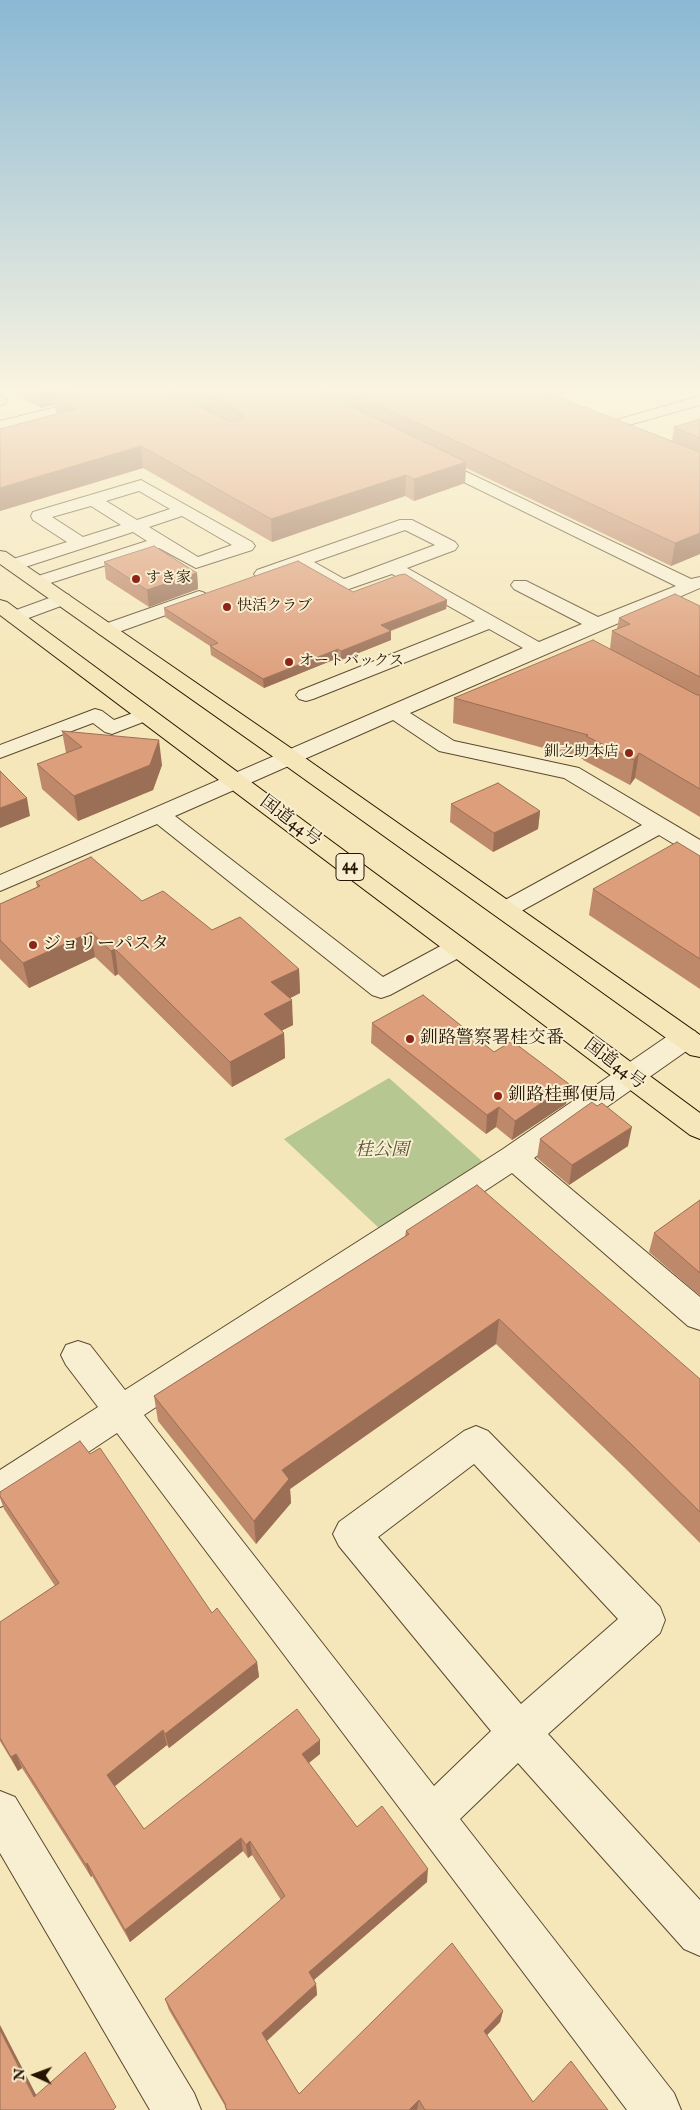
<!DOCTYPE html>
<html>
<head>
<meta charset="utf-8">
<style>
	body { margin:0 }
	#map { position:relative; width:700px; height:2110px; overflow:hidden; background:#f5e7b9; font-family:"IM FELL English",serif }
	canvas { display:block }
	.north { position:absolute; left:10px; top:2050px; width:50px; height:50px; -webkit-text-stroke:4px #f8efd2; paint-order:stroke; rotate:272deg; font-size:14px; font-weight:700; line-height:20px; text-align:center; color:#281400 }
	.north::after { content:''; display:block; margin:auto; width:18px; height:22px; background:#281400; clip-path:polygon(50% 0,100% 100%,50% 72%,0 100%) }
</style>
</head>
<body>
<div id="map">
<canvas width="700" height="2110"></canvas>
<div class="north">N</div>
</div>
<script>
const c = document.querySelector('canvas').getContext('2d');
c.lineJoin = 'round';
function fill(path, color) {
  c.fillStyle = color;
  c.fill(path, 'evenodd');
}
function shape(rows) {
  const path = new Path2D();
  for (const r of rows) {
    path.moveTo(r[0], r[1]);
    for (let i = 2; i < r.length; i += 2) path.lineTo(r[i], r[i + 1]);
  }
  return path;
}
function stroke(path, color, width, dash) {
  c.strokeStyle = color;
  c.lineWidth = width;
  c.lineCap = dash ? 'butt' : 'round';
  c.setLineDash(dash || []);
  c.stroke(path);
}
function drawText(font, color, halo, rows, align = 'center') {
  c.font = font + ' "IM FELL English","Noto Serif JP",serif';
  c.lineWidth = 4;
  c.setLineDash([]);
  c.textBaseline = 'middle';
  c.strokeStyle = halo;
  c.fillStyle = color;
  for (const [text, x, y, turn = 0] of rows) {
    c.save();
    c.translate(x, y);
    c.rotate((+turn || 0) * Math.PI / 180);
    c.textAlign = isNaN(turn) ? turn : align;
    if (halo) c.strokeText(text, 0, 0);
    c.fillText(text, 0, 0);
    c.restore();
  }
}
fill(shape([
	[389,1078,483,1162,380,1229,284,1139]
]), '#b7c792');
const minor = shape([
	[0,396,7,400,5,404,0,405,0,396],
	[700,396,700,405,604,432,597,428,599,425,700,396],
	[93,398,100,402,98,405,0,430,0,421,93,398],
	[431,455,691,579,700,577,700,588,410,713,454,741,579,768,700,840,700,857,692,855,659,835,514,915,505,918,496,915,493,910,496,905,642,825,564,778,439,751,393,720,175,816,383,977,448,942,457,940,466,942,470,948,466,954,390,995,381,998,372,995,157,824,0,891,0,875,523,648,489,629,313,699,306,701,299,699,296,695,299,691,475,621,392,574,343,591,298,567,263,579,257,578,254,574,257,570,400,520,412,520,455,542,458,546,455,550,407,568,539,642,582,624,514,589,511,585,514,581,526,581,598,617,676,586,425,463,423,460,431,455],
	[405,530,435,545,344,579,314,562,405,530],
	[141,480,252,542,255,546,252,550,196,568,159,548,38,587,32,586,29,582,32,578,147,541,133,532,19,569,7,569,4,565,7,561,67,542,33,520,31,516,33,512,141,480],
	[139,491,170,509,137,520,106,501,139,491],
	[91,506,121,525,83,537,52,517,91,506],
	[182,516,232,545,198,557,149,527,182,516],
	[199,591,205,593,208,597,205,601,113,634,106,636,99,634,96,630,99,626,199,591],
	[63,593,69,595,72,599,69,603,15,623,8,621,6,617,8,613,63,593],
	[95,709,102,711,114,720,144,709,151,711,154,715,151,719,112,734,105,732,93,723,0,758,0,745,95,709],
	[685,1029,695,1031,699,1038,695,1045,534,1158,700,1297,700,1330,688,1326,512,1173,144,1415,434,1786,491,1731,339,1546,333,1534,339,1522,464,1431,476,1426,488,1431,660,1607,665,1620,660,1633,548,1734,700,1900,700,1956,684,1949,518,1763,460,1819,674,2093,681,2110,627,2110,117,1433,13,1502,0,1507,0,1470,98,1407,66,1365,61,1355,66,1345,78,1341,90,1345,125,1390,503,1149,675,1031,685,1029],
	[474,1464,618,1619,521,1704,378,1537,474,1464],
	[0,1791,15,1797,194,2093,201,2110,150,2110,0,1853,0,1791]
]);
const highway = shape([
	[0,551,6,552,298,753,700,1035,700,1057,690,1055,282,763,0,564,0,551],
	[0,600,7,602,700,1113,700,1139,690,1135,0,615,0,600]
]);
stroke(minor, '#5b492e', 2);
stroke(highway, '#281400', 2);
fill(minor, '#f8efd2');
fill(highway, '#f5e7b9');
fill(shape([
	[4,388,532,388,672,441,674,427,700,419,700,554,671,566,466,468,465,483,414,501,405,496,272,542,143,468,0,511,0,429,56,414,55,405,41,408],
	[104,562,197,573,198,589,149,607,106,579],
	[353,592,447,600,446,609,391,631,391,640,341,660,338,658,264,688,211,655,210,646,165,617,164,608],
	[700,606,700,817,635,778,630,785,583,760,583,759,453,723,454,698,610,649,612,631,617,629,619,618],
	[62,731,162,765,153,790,78,821,42,789,37,764,66,753],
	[451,804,540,811,538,829,493,852,450,822],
	[700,856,700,989,589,915,593,889],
	[36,882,142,901,212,930,299,969,300,993,290,998,293,1025,281,1031,284,1033,285,1058,232,1087,118,974,115,976,95,957,29,988,0,959,0,904,37,887],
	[372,1023,494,1052,566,1104,512,1140,496,1127,486,1134,371,1043],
	[540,1139,628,1146,569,1185,537,1158],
	[700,1200,700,1296,649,1252,654,1233],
	[406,1231,700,1379,700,1543,624,1467,496,1344,290,1489,291,1503,256,1544,158,1421,154,1396,405,1236],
	[90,1454,212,1613,257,1662,259,1677,169,1748,167,1745,114,1787,144,1829,320,1754,309,1763,357,1827,427,1882,314,1980,316,1984,317,1995,267,2041,299,2094,503,2011,500,2022,487,2035,533,2102,608,2110,226,2110,225,2106,169,2010,165,1999,281,1900,252,1855,248,1858,243,1851,130,1942,92,1876,91,1877,22,1768,18,1771,0,1741,0,1622,55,1586,4,1509,0,1498,0,1492]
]), '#be886a');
fill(shape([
	[38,388,119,388,54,397,55,405,41,408],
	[141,446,143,468,0,511,0,488],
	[466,462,465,483,414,501,414,479],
	[406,475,405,496,272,542,271,519],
	[700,533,700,554,671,566,675,543],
	[197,573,198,589,149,607,147,590],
	[447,600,446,609,381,634,381,625],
	[391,631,391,640,341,660,341,651],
	[338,649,338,658,264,688,263,679],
	[159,740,162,765,153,790,78,821,74,796],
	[639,753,635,778,630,785,634,760],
	[27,798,30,816,0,828,0,808],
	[540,811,538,829,493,852,494,833],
	[91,932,95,957,29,988,23,963],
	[115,949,118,974,115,976,111,951],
	[299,969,300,993,273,1007,271,982],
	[292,1000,293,1025,265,1039,264,1014],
	[284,1033,285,1058,232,1087,230,1062],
	[569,1084,566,1104,512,1140,515,1121],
	[499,1107,496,1127,486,1134,487,1115],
	[632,1127,628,1146,569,1185,572,1165],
	[499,1319,496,1344,290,1489,291,1503,256,1544,254,1521,282,1470],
	[257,1662,259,1677,169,1748,165,1734],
	[163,1730,167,1745,111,1789,107,1775],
	[320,1740,320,1754,302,1768,302,1754],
	[16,1754,22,1768,18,1771,11,1757],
	[241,1838,243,1851,130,1942,125,1930],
	[250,1841,252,1855,248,1858,246,1845],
	[87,1863,92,1876,91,1877,86,1865],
	[428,1869,427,1882,309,1984,309,1972],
	[316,1984,317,1995,264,2043,262,2033],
	[503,2011,500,2022,481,2041,484,2031],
	[0,2025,44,2110,34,2097,0,2030],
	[419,2100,417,2110,409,2110]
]), '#9b6f56');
const building = shape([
	[88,388,162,388,229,421,240,421,244,417,241,412,194,388,314,388,466,462,414,479,406,475,271,519,141,446,0,488,0,429,76,409,54,397,88,388],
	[342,388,532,388,538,390,540,390,700,452,700,533,675,543,342,388],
	[700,419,700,438,674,427,700,419],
	[154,546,197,573,147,590,104,562,154,546],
	[298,561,353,592,399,575,405,574,447,600,381,625,391,631,341,651,338,649,263,679,210,646,218,643,164,608,298,561],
	[675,594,700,606,700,677,612,631,630,624,619,618,675,594],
	[593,640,697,695,700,695,700,789,639,753,634,760,586,736,588,735,454,698,593,640],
	[62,731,159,740,150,765,74,796,37,764,82,747,62,731],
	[0,771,27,798,0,808,0,771],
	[498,783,540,811,494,833,451,804,498,783],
	[677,842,700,856,700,959,593,889,677,842],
	[91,857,142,901,163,891,212,930,240,917,299,969,271,982,292,1000,264,1014,284,1033,230,1062,115,949,111,951,91,932,23,963,0,940,0,904,40,886,36,882,91,857],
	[423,995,494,1052,512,1041,569,1084,515,1121,499,1107,487,1115,372,1023,423,995],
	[592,1102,597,1106,602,1103,632,1127,572,1165,540,1139,592,1102],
	[477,1185,700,1379,700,1512,630,1443,499,1319,282,1470,289,1479,254,1521,154,1396,409,1234,406,1231,477,1185],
	[700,1200,700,1273,654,1233,700,1200],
	[80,1441,90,1454,100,1448,212,1613,217,1608,257,1662,165,1734,163,1730,107,1775,144,1829,297,1709,320,1740,302,1754,357,1827,382,1806,428,1869,309,1972,316,1984,262,2033,299,2094,452,1943,503,2011,484,2031,533,2102,571,2061,608,2110,425,2110,419,2100,409,2110,227,2110,225,2106,226,2105,165,1999,285,1896,250,1841,246,1845,241,1838,125,1930,87,1863,86,1865,16,1754,11,1757,0,1738,0,1622,59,1583,0,1496,0,1492,80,1441],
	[0,2030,34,2097,85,2052,116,2107,113,2110,0,2110,0,2030]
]);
fill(building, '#dd9e7b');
stroke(building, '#9b6f56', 1);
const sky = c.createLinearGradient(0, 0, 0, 684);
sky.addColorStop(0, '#8ab8d4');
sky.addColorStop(0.57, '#faf4e0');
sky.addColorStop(1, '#faf4e000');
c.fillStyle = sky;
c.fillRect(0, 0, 700, 684);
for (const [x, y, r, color] of [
	[136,579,5,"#8f2418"],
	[227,607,5,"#8f2418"],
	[289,662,5,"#8f2418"],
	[629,753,5,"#8f2418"],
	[33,945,5,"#8f2418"],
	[410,1039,5,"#8f2418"],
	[498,1096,5,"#8f2418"]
]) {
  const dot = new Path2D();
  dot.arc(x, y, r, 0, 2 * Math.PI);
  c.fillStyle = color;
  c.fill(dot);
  stroke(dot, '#f8efd2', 2);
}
drawText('15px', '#281400', '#f8efd2', [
	["すき家",146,579],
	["快活クラブ",237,607],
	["オートバックス",299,662],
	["釧之助本店",619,753,"right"]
], 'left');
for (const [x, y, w] of [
	[350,867,28]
]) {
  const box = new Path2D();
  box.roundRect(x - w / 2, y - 13.5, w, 27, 4);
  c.fillStyle = '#f8efd2';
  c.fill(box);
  stroke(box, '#281400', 1);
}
drawText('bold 16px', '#281400', null, [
	["44",350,867]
]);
drawText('18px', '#281400', '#f8efd2', [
	["国道44号",290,822,37],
	["国道44号",614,1065,37]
]);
drawText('18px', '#281400', '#f8efd2', [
	["ジョリーパスタ",43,945],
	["釧路警察署桂交番",420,1039],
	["釧路桂郵便局",508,1096]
], 'left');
drawText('italic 18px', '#5a5333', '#f8efd2', [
	["桂公園",382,1151]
]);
</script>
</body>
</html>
